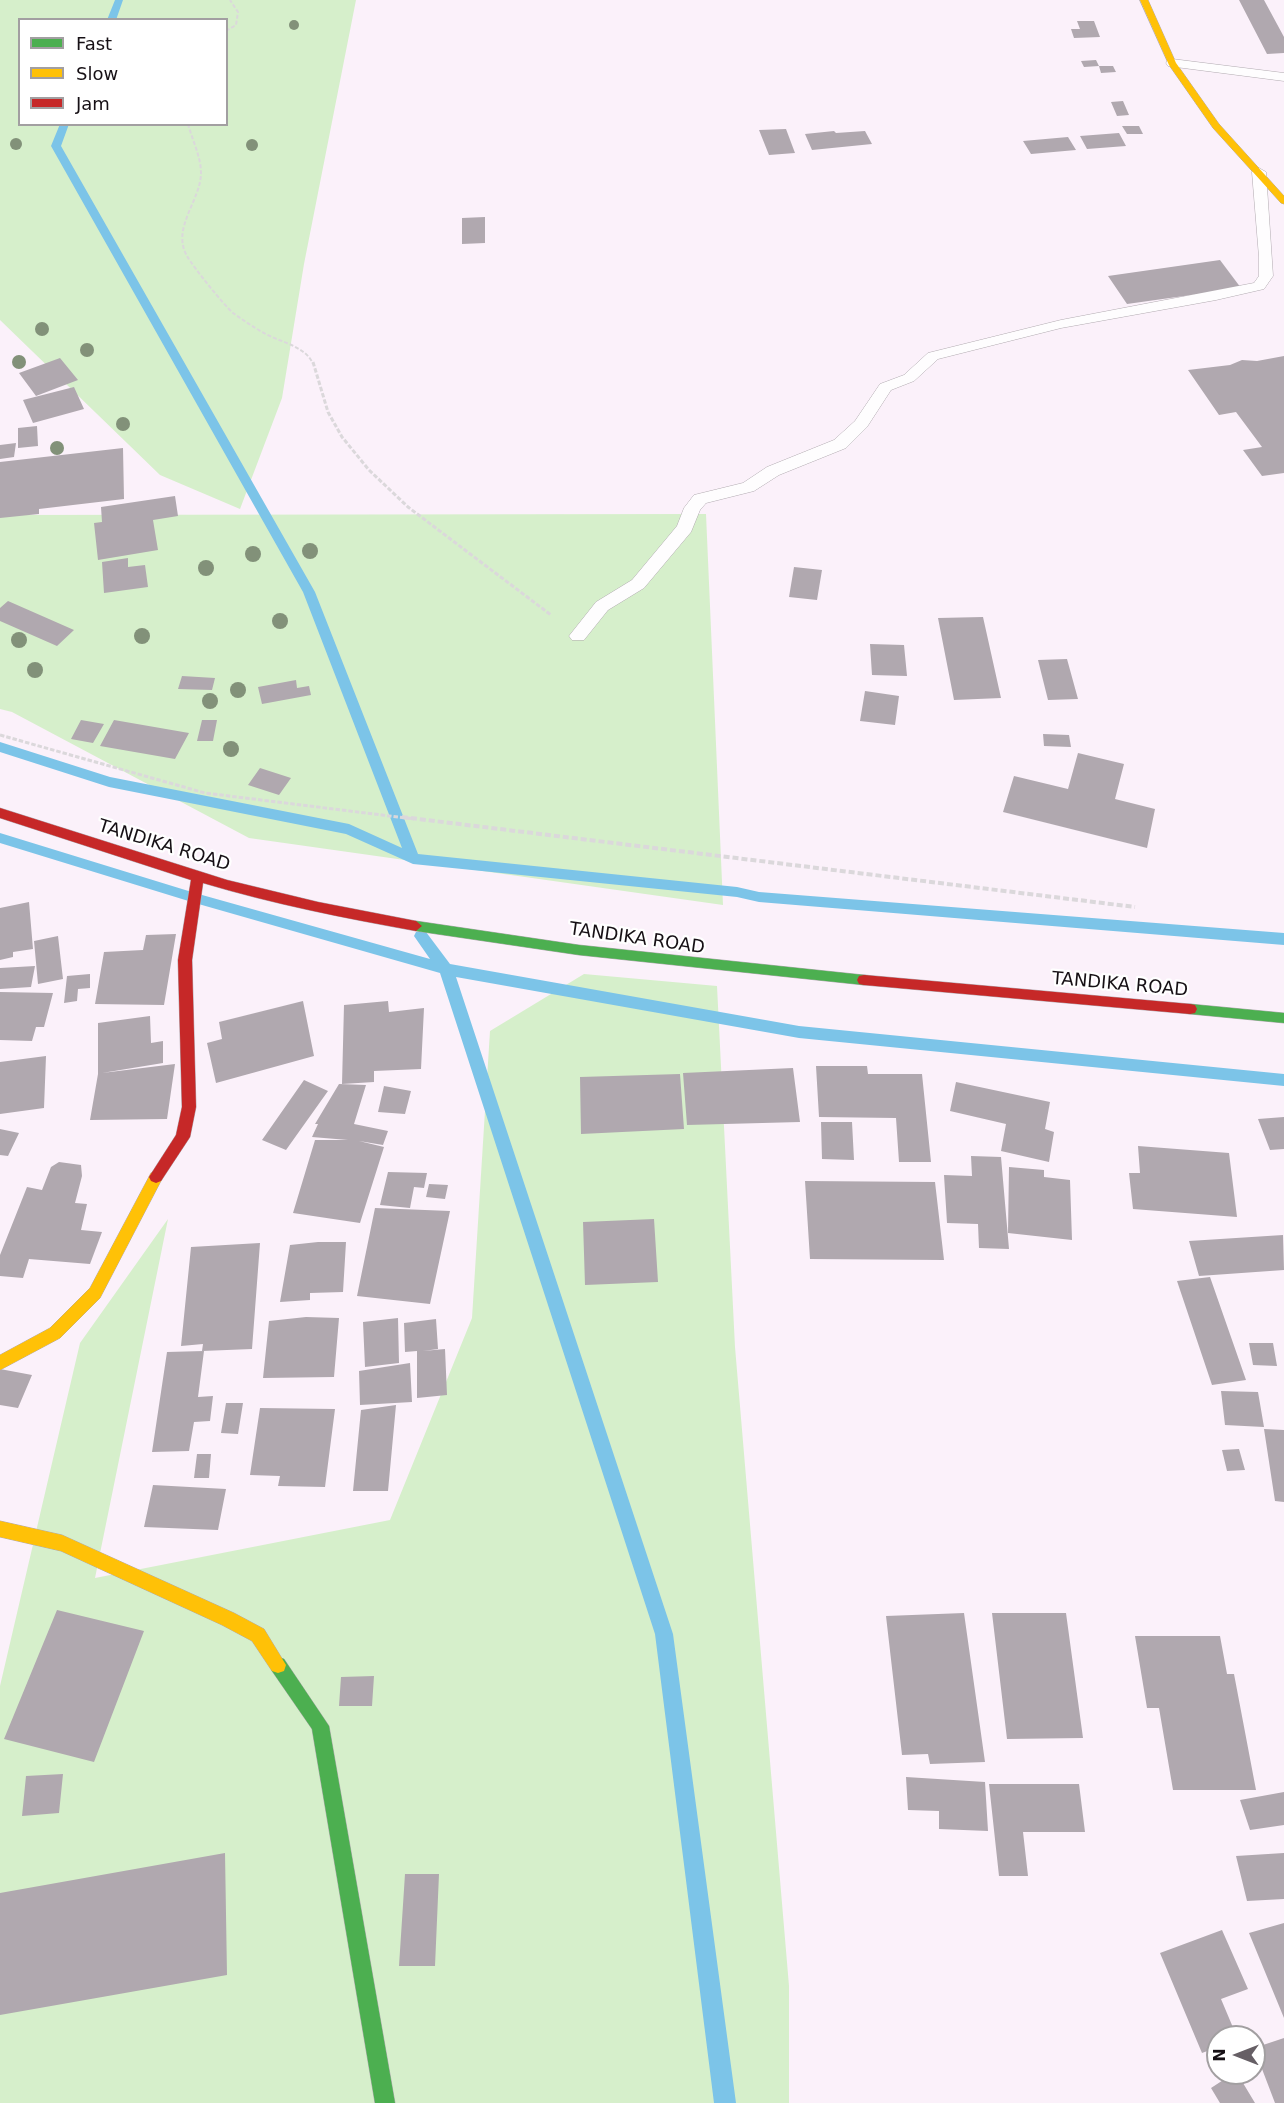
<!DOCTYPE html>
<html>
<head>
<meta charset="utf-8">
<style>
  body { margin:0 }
  #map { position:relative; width:1284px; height:2103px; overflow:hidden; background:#fbf1fa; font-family:"DejaVu Sans",sans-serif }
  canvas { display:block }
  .legend { position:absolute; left:18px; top:18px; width:210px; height:108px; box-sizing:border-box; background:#fff; border:2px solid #a29fa1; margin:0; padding:8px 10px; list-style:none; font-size:18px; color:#161015 }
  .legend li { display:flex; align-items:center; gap:12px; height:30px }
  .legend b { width:30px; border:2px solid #a29fa1 }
  .north { position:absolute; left:1206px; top:2025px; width:60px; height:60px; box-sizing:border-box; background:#fff; border:2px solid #a29fa1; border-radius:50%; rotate:270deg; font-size:16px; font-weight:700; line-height:24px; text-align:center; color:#161015 }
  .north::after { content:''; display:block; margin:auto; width:21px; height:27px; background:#665f65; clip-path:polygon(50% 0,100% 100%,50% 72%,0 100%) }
</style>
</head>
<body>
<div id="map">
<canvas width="1284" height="2103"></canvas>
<ul class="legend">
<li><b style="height:8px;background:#4caf50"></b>Fast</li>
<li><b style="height:8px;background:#ffc107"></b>Slow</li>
<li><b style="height:8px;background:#c62828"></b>Jam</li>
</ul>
<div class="north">N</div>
</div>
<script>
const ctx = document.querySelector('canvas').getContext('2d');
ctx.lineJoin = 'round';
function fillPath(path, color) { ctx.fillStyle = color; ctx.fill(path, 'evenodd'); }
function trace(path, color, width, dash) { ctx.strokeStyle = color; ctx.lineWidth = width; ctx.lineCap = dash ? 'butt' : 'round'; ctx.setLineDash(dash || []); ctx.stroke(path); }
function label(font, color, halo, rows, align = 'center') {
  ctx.font = font + ' "DejaVu Sans",sans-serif'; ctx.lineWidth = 4.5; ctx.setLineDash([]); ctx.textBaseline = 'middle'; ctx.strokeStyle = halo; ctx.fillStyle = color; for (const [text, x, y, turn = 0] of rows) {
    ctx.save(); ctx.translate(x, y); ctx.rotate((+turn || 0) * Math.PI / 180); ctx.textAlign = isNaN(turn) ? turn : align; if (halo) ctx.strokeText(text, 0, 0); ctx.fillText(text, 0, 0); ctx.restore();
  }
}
fillPath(new Path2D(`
  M0,0H356L304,264L282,398L240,509L160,475L0,320ZM20,20H226V124H20Z
  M706,514L723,905L249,838L12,712L0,709V515Z
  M584,974L717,986L735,1347L789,1986V2103H0V1686L80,1343L168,1219L95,1578L390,1520L472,1318L490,1031Z`), '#d6efcb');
fillPath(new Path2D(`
  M115,0H123L116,20H107Z
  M60,124H69L61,146L315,592L418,854L737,887L759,892L1284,933V945L759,902L737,897L413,864L346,834L109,787L0,752V742L110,777L349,824L402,848L303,592L51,146Z
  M0,833L195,893L430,959L414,936L416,932H426L450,964L799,1026L1284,1074V1086L799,1038L456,977L673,1634L736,2103H714L655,1634L440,973L195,903L0,843Z`), '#7cc4e8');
fillPath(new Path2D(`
  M1239,0H1264L1284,37V53L1267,54Z
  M1077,21H1094L1100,37L1074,38L1071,29H1080Z
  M1096,60L1099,66L1084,67L1081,61Z
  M1099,66H1113L1116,72L1101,73Z
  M1123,101L1129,115L1117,116L1111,102Z
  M1122,126H1139L1143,134H1127Z
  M786,129L795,153L769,155L759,130Z
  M834,131L836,133L865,131L872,144L812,150L805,134Z
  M1119,133L1126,146L1087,149L1080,136Z
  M1068,137L1076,150L1031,154L1023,141Z
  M485,217V243L462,244V218Z
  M1220,260L1241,288L1127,304L1108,276Z
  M1284,356V473L1262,476L1243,450L1262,447L1236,412L1219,415L1188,370L1230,365L1242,360L1257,361Z
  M60,358L78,380L36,396L19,373Z
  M74,387L84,409L33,423L23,400Z
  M37,426L38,446L18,448V428Z
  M16,443L14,457L0,459V445Z
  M123,448L124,499L39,509V514L0,518V462Z
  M175,496L178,516L153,520L158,550L98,560L94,523L102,522L101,507Z
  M128,558V567L145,565L148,587L104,593L102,562Z
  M794,567L822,570L817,600L789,597Z
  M8,601L74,630L57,646L0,621V608Z
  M983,617L1001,698L954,700L938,618Z
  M870,644L904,645L907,676L872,675Z
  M1067,659L1078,699L1048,700L1038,660Z
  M182,676L215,678L212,690L178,689Z
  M296,680L297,688L309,686L311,695L262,704L258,687Z
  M865,691L899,696L895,725L860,721Z
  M81,720L104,724L93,743L71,739Z
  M114,720L189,733L175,759L100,746Z
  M202,720H217L213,741H197Z
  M1043,734L1069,735L1071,747L1044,746Z
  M1078,753L1124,764L1115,799L1155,809L1147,848L1003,812L1014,776L1068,789Z
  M260,768L291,778L279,795L248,785Z
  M29,902L33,949L13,952V957L0,960V908Z
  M176,934L164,1005L95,1004L104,952L143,950L146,935Z
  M58,936L63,979L38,984L34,941Z
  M35,966L31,987L0,989V968Z
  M90,974V988L78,989L77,1001L64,1003L67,976Z
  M0,992L53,993L44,1027H36L32,1041L0,1040Z
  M303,1001L314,1056L216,1083L207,1043L222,1039L219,1022Z
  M388,1001L389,1012L424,1008L421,1069L374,1071V1082L342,1084L344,1005Z
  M150,1016L151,1043L163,1041V1063L102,1073L175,1064L167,1119L90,1120L98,1074V1023Z
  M46,1056L44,1108L0,1114V1062Z
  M816,1066H867L868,1074H922L931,1162H899L896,1118L819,1117Z
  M793,1068L800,1122L687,1125L683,1073Z
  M680,1074L684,1129L581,1134L580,1077Z
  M304,1080L328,1091L286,1150L262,1140Z
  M956,1082L1050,1102L1045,1129L1054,1132L1049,1162L1001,1151L1006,1124L950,1111Z
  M339,1084L366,1085L354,1124L388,1131L383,1145L359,1141L384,1147L360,1223L293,1213L315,1140H348L312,1137L318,1124H315Z
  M384,1086L411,1091L405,1114L378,1112Z
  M1284,1117V1149L1270,1150L1258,1119Z
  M821,1122H852L854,1160L822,1159Z
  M0,1129L19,1133L8,1156L0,1155Z
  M1138,1146L1229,1153L1237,1217L1133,1209L1129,1173H1140Z
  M971,1156L1001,1157L1009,1249L979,1248L978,1224L947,1223L944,1175L972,1176Z
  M59,1162L81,1165L82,1176L75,1203L87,1204L81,1230L102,1232L90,1264L29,1259L23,1278L0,1276V1255L27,1187L42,1190L51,1167Z
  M1009,1167L1044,1170V1177L1070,1180L1072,1240L1008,1233Z
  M388,1172L427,1173L424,1188L414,1187L410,1208L380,1205Z
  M805,1181L935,1182L944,1260L810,1259Z
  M429,1184L448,1185L445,1199L426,1197Z
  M375,1208L450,1211L430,1304L357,1296Z
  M654,1219L658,1282L585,1285L583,1222Z
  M1283,1235L1284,1270L1199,1276L1189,1241Z
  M318,1242H346L343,1292L310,1293V1300L280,1302L290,1245Z
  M260,1243L252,1349L202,1351L203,1344L181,1346L191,1247Z
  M1210,1277L1246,1380L1212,1385L1177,1281Z
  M306,1317L339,1318L334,1377L263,1378L269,1321Z
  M398,1318L399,1363L365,1367L363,1322Z
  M436,1319L438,1349L423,1351L445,1349L447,1395L417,1398V1351L405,1352L404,1323Z
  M1249,1343H1273L1277,1366L1253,1365Z
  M204,1351L198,1397L213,1396L210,1421L194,1422L189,1451L152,1452L167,1352Z
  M410,1363L412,1402L360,1405L359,1371Z
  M0,1369L32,1375L18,1408L0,1405Z
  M1221,1391L1258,1392L1264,1427L1225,1425Z
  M226,1403H243L238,1434L221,1433Z
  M396,1405L388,1491H353L361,1410Z
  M260,1408L335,1409L325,1487L278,1486L280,1476L250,1475Z
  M1264,1429L1284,1430V1502L1275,1501Z
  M1239,1449L1245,1470L1227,1471L1222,1450Z
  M197,1454H211L209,1478H194Z
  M153,1485L226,1489L218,1530L144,1527Z
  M57,1610L144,1631L94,1762L4,1739Z
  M964,1613L985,1762L930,1764L928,1754L902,1755L886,1616Z
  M992,1613H1066L1083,1738L1007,1739Z
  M1135,1636H1220L1227,1674H1234L1256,1790H1173L1159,1708H1147Z
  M374,1676L372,1706H339L341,1677Z
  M63,1774L59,1813L22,1816L26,1776Z
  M906,1777L985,1782L988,1831L939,1829V1811L908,1810Z
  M989,1784H1079L1085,1832H1023L1028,1876H999Z
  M1284,1792V1825L1250,1830L1240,1800Z
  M225,1853L227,1975L0,2015V1893Z
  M1284,1853V1899L1247,1901L1236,1856Z
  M405,1874H439L435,1966H399Z
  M1284,1923V2018L1249,1933Z
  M1222,1930L1248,1989L1221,1999L1237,2037H1218V2047L1202,2053L1160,1953Z
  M1284,2038V2103H1275L1254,2048Z
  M1234,2073H1237L1255,2103H1220L1211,2088Z`), '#b0a8af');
const lane = new Path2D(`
  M1172,59L1284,73V81L1168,66L1166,63L1168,60Z
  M1259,168L1266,172L1273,276L1264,289L1216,300L1061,328L938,359L914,381L891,390L867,427L846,448L779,475L754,491L706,503L700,510L691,532L644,588L608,610L584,640H572L569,636L596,602L632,580L677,526L684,508L694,495L743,483L767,467L834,440L855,421L880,384L904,375L928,353L1061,320L1254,283L1259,276V257L1252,172Z`);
const fast = new Path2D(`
  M416,921L579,945L864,975L869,976L871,980L869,984L864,985L579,955L416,931L410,926Z
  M1190,1004L1284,1013V1023L1190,1014L1185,1013L1183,1009L1185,1005Z
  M278,1657L284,1659L329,1726L395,2103H375L312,1729L272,1671L270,1665L272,1659Z`);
const slow = new Path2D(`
  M1140,0H1148L1176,63L1219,124L1284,196V204L1281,203L1213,128L1169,65Z
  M156,1171L161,1173L163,1177L100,1298L60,1338L0,1370V1355L50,1328L90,1288L151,1173Z
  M0,1521L62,1535L234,1613L264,1629L286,1665L284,1671L278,1673L272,1671L252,1641L222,1625L61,1551L0,1537Z`);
const jam = new Path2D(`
  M0,808L227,880L318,902L416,921L422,926L416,931C344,918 273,904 203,883L192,960L196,1107L190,1137L161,1181L156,1183L151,1181L149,1177L176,1135L182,1107L178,960L191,880L0,818Z
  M864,975L1190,1004L1195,1005L1197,1009L1195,1013L1190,1014L864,985L859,984L857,980L859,976Z`);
trace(lane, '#b1aab0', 1);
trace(fast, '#b1aab0', 1);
trace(slow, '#b1aab0', 1);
trace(jam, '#b1aab0', 1);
trace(new Path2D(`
  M226,31L236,25L238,12L230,0
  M188,124C192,139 201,157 201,173C201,200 171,228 187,256C194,268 223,304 233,313C243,320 253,327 264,333C279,342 306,346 313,364`), '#dbd8db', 2, [4, 2]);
trace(new Path2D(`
  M313,362L328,412L342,437L369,470L408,507L551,615
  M0,735L205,793L414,819`), '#dbd8db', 3, [4.5, 2]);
trace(new Path2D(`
  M402,817L1135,907`), '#dbd8db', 4, [6, 3]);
fillPath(lane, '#fefdfe');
fillPath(fast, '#4caf50');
fillPath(slow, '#ffc107');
fillPath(jam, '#c62828');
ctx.fillStyle = '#829179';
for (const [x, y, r] of [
  [294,25,5],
  [16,144,6],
  [252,145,6],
  [42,329,7],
  [87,350,7],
  [19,362,7],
  [123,424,7],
  [57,448,7],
  [310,551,8],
  [253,554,8],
  [206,568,8],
  [280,621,8],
  [142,636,8],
  [19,640,8],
  [35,670,8],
  [238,690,8],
  [210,701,8],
  [231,749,8]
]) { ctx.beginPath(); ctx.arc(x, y, r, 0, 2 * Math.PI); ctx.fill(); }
label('18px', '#161015', '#fff', [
  ["TANDIKA ROAD",164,846,17],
  ["TANDIKA ROAD",637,939,8],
  ["TANDIKA ROAD",1120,985,5]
]);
</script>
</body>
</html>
